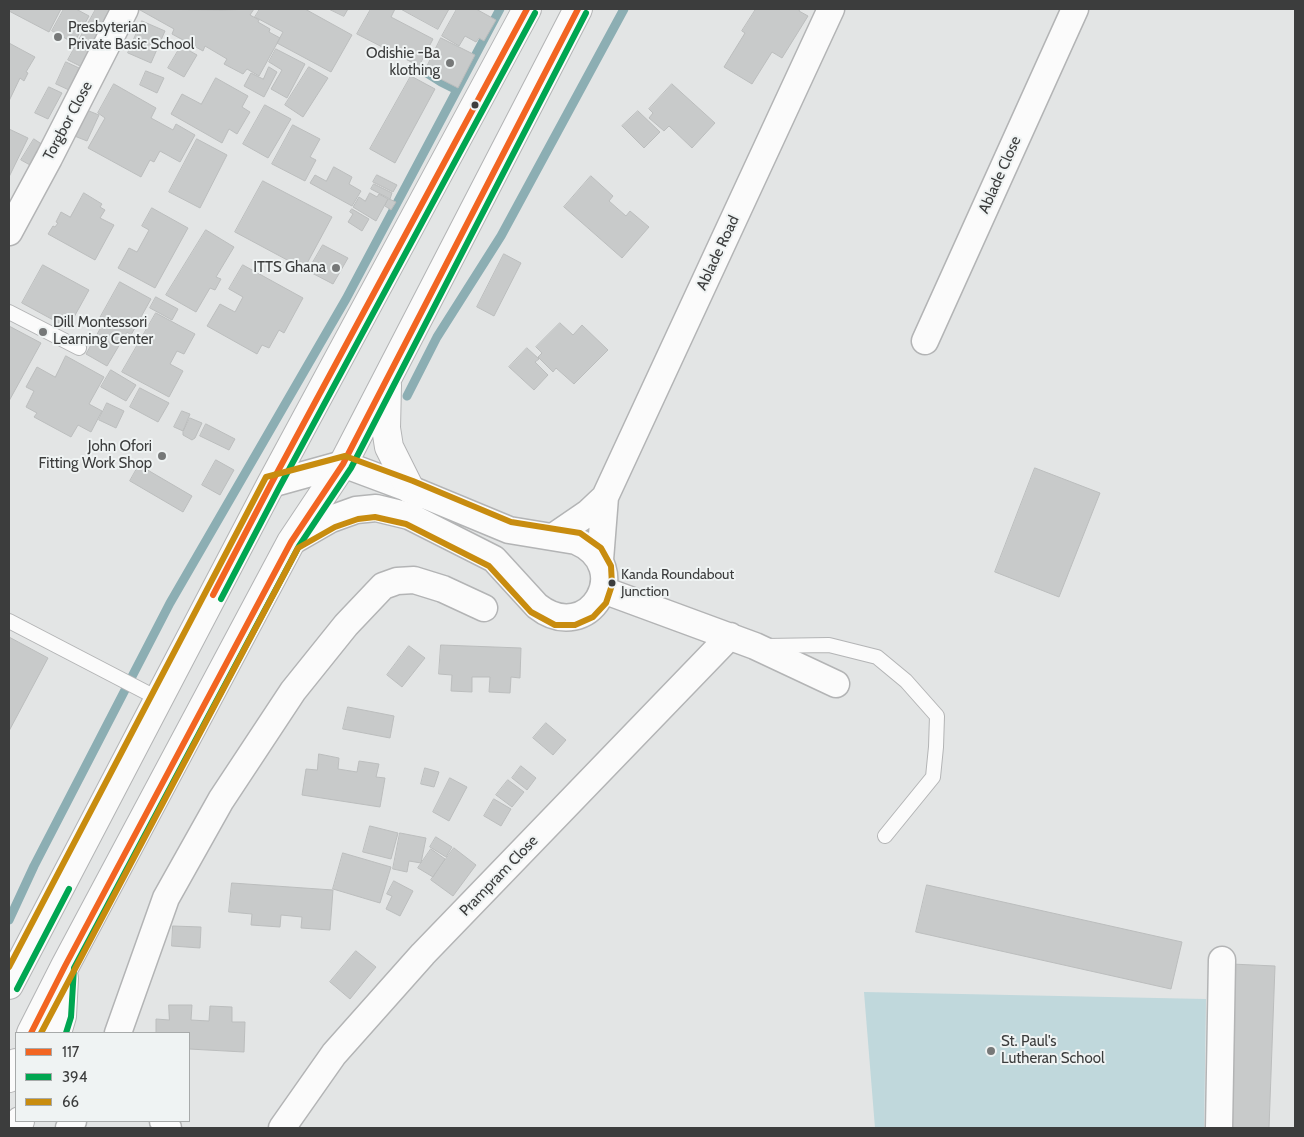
<!DOCTYPE html>
<html>
<head>
<meta charset="utf-8">
<style>
  body { margin:0 }
  #map { position:relative; width:1304px; height:1137px; overflow:hidden; background:#e3e5e5; font-family:Cabin,sans-serif }
  canvas { display:block }
  .frame { position:absolute; inset:0; border:10px solid #3c3d3d; pointer-events:none }
  .legend { position:absolute; left:15px; top:1032px; width:175px; height:90px; box-sizing:border-box; background:#eff3f3; border:1px solid #a7aaaa; margin:0; padding:6px 9px; list-style:none; font-size:15px; color:#3c3d3d }
  .legend li { display:flex; align-items:center; gap:10px; height:25px }
  .legend b { width:25px; border:1px solid #a7aaaa }
</style>
</head>
<body>
<div id="map">
<canvas width="1304" height="1137"></canvas>
<div class="frame"></div>
<ul class="legend">
<li><b style="height:6px;background:#f26522"></b>117</li>
<li><b style="height:6px;background:#00a651"></b>394</li>
<li><b style="height:6px;background:#c88c0f"></b>66</li>
</ul>
</div>
<script>
const ctx = document.querySelector('canvas').getContext('2d');
ctx.lineJoin = 'round';
function fillPath(path, color) { ctx.fillStyle = color; ctx.fill(path, 'evenodd'); }
function trace(path, color, width, dash) { ctx.strokeStyle = color; ctx.lineWidth = width; ctx.lineCap = dash ? 'butt' : 'round'; ctx.setLineDash(dash || []); ctx.stroke(path); }
function label(font, color, halo, rows, align = 'center') {
  ctx.font = font + ' Cabin,sans-serif'; ctx.lineWidth = 4; ctx.setLineDash([]); ctx.textBaseline = 'middle'; ctx.strokeStyle = halo; ctx.fillStyle = color; for (const [text, x, y, turn = 0] of rows) {
    ctx.save(); ctx.translate(x, y); ctx.rotate((+turn || 0) * Math.PI / 180); ctx.textAlign = isNaN(turn) ? turn : align; if (halo) ctx.strokeText(text, 0, 0); ctx.fillText(text, 0, 0); ctx.restore();
  }
}
fillPath(new Path2D(`
  M864,992L1206,999L1204,1128H875Z`), '#c0d8dc');
trace(new Path2D(`
  M422,70L441,82L457,90
  M407,396L437,337L501,236L624,9
  M9,920L34,866L170,603L346,299L500,9`), '#8caeb3', 9);
const building = new Path2D(`
  M9,9H61L49,32L9,11Z
  M64,9H76L89,16L74,43L52,31Z
  M96,9H107L113,12L82,67L68,60Z
  M141,9L222,10L254,9L250,15L259,20L258,22L270,29L269,32L280,38L259,76L247,69L243,74L224,64L227,59L205,46L203,51L172,34L174,29L140,10Z
  M260,9H305L352,35L331,72L277,43L283,32L255,17Z
  M329,9H348L344,16Z
  M371,9H395L391,17L433,39L419,66L357,34Z
  M401,9H449L438,29Z
  M457,9H476L496,20L484,41L479,38L476,42L465,36L459,46L442,36Z
  M756,9H800L799,11L808,16L782,58L772,52L752,84L724,67L745,33L742,31Z
  M142,21L165,31L151,63L128,53Z
  M441,38L475,55L458,88L425,71Z
  M9,43L35,57L26,72L28,73L24,81L20,78L9,101Z
  M181,46L197,55L184,77L168,68Z
  M276,49L305,64L287,98L271,89L282,70L269,62Z
  M66,62L79,68L69,90L56,84Z
  M269,67L277,72L264,97L244,86L251,73L263,79Z
  M309,67L328,78L303,117L285,105Z
  M146,71L164,78L157,93L140,85Z
  M411,76L435,89L395,163L370,149Z
  M216,78L248,96L242,107L250,112L237,134L229,129L222,143L171,114L182,94L201,104Z
  M114,84L156,108L151,118L173,130L176,124L195,135L180,162L160,151L154,162L150,160L141,177L88,148L105,118L98,113Z
  M672,84L715,123L692,148L669,126L664,131L649,118L653,113L649,109Z
  M49,87L62,93L48,119L35,113Z
  M265,105L291,119L268,158L243,144Z
  M84,109L99,115L87,141L72,135Z
  M638,111L660,132L644,148L622,126Z
  M293,125L320,139L310,157L316,160L305,181L272,164Z
  M9,129L28,138L9,177Z
  M34,139L43,145L30,165L21,160Z
  M197,139L227,155L200,208L169,192Z
  M334,167L352,177L349,184L361,191L352,206L310,183L315,175L326,181Z
  M377,175L397,185L393,192L373,182Z
  M591,176L613,196L609,201L626,216L630,211L649,227L622,258L564,207Z
  M263,181L332,217L304,269L235,232Z
  M374,184L392,193L390,199L371,189Z
  M84,193L102,204L100,207L105,210L100,218L114,225L95,260L48,234L53,226L55,227L58,223L56,222L61,212L70,217Z
  M370,193L377,197L379,194L388,199L376,221L353,207L359,197L365,201Z
  M389,199L396,202L391,210L385,206Z
  M152,208L188,228L155,288L118,268L129,248L137,252L149,230L142,226Z
  M352,209L369,219L362,231L348,222L353,214L350,212Z
  M206,230L234,247L216,277L221,279L215,290L210,288L196,312L166,295Z
  M323,245L348,258L333,284L308,271Z
  M504,254L521,263L494,316L477,307Z
  M43,265L89,290L68,328L22,303Z
  M243,265L303,298L284,333L279,330L269,348L262,345L257,354L207,326L220,304L235,312L243,297L229,289Z
  M120,282L151,299L131,335L127,332L107,366L86,354L105,320L100,318Z
  M156,297L178,309L172,320L150,308Z
  M156,313L195,334L184,354L177,351L170,364L183,371L169,397L122,372Z
  M560,323L573,335L582,325L608,350L574,384L556,368L553,372L538,357L542,353L536,347Z
  M9,326L41,343L9,401Z
  M527,348L539,359L535,362L548,375L534,390L509,367Z
  M66,356L104,377L89,404L102,411L91,432L78,425L71,437L34,417L37,413L26,407L34,391L26,387L37,367L55,377Z
  M111,370L136,385L126,401L101,387Z
  M140,388L169,403L158,422L130,407Z
  M107,403L124,411L116,428L99,420Z
  M182,411L190,414L183,431L174,427Z
  M190,418L202,423L195,438L192,440L183,435V432Z
  M206,424L235,439L229,450L200,436Z
  M216,460L234,470L220,495L202,485Z
  M139,465L192,496L183,512L130,481Z
  M1035,468L1100,493L1059,597L995,572Z
  M9,637L48,658L9,731Z
  M441,645L521,648L520,678L511,677L510,693L489,692L490,677H472V692L451,691L452,675L439,674Z
  M409,646L425,658L402,687L387,675Z
  M348,707L394,716L390,738L343,729Z
  M546,723L566,740L553,755L533,738Z
  M319,754L339,758L338,769L357,772L359,761L379,764L376,777L385,778L380,807L302,795L306,769L317,770Z
  M521,766L536,778L527,790L512,778Z
  M425,768L439,772L434,787L421,784Z
  M450,778L467,787L449,821L433,812Z
  M508,780L524,792L512,807L496,795Z
  M494,799L511,809L501,826L484,816Z
  M370,826L398,833L391,859L363,852Z
  M400,833L426,838L421,863L409,861L407,872L393,869Z
  M436,837L452,847L446,857L430,847Z
  M454,848L476,865L453,896L431,880Z
  M431,849L445,859L433,877L418,868Z
  M343,853L391,867L380,903L333,889Z
  M394,881L413,891L400,916L386,909L392,896L387,894Z
  M232,883L333,890L330,930L301,928L302,917L281,915L280,927L251,925L252,914L229,912Z
  M927,885L1182,942L1171,989L916,932Z
  M173,926L201,927L200,948L172,946Z
  M356,951L376,967L350,999L330,982Z
  M1231,964L1275,966L1269,1128H1225Z
  M169,1005H192L191,1020L209,1021L210,1006L232,1007V1022H245L244,1052L189,1049V1033H156V1019L169,1020Z`);
fillPath(building, '#c8caca');
trace(building, '#bbbdbd', 1);
const service = new Path2D(`
  M9,312L79,348
  M9,621L159,699
  M766,646L829,645L877,657L906,681L937,716L936,747L933,777L885,836`);
const minor = new Path2D(`
  M9,232L49,158L125,9
  M925,341L1075,9
  M271,484L343,464L410,489L509,530L576,541C636,567 589,647 537,606L494,559L409,516L376,508L356,510L331,519L291,542
  M553,537L588,513L605,497
  M600,560L605,497L831,9
  M603,590L755,646L836,684
  M118,1033L166,898L221,800L293,691L346,625L383,586L397,581L414,580L443,589L484,608
  M163,1121L168,1128
  M69,1128L73,1121
  M282,1128L334,1054L423,954L730,636
  M1219,1128L1222,960`);
const secondary = new Path2D(`
  M387,385L386,428L389,447L410,489
  M9,985L271,484L527,9
  M31,1033L65,966L291,542L343,464L578,9
  M57,1033L62,1016L64,978
  M9,1078L16,1063
  M17,1128L20,1121`);
trace(service, '#b3b4b5', 16);
trace(minor, '#b3b4b5', 29);
trace(secondary, '#b3b4b5', 30);
trace(service, '#fbfbfb', 14);
trace(minor, '#fbfbfb', 26);
trace(secondary, '#fbfbfb', 28);
trace(new Path2D(`
  M213,595L271,484L527,9
  M31,1033L65,966L291,542L343,464L578,9`), '#f26522', 6);
trace(new Path2D(`
  M221,599L279,488L535,13
  M17,989L69,889
  M66,1033L71,1017L74,968L299,546L351,468L586,13`), '#00a651', 6);
trace(new Path2D(`
  M9,967L266,477L345,456L413,481L511,522L580,533L601,548L611,566L612,585L606,603L593,617L575,625H555L531,612L489,566L406,524L375,517L358,519L335,527L298,548L41,1033`), '#c88c0f', 6);
for (const [x, y, r, color] of [
  [58,37,5,"#767878"],
  [450,63,5,"#767878"],
  [475,105,4.5,"#3c3d3d"],
  [336,268,5,"#767878"],
  [43,332,5,"#767878"],
  [162,456,5,"#767878"],
  [612,583,4.5,"#3c3d3d"],
  [991,1051,5,"#767878"]
]) { const dot = new Path2D(); dot.arc(x, y, r, 0, 2 * Math.PI); ctx.fillStyle = color; ctx.fill(dot); trace(dot, '#eff3f3', 2); }
label('14px', '#3c3d3d', '#eff3f3', [
  ["Kanda Roundabout",621,575],
  ["Junction",621,592]
], 'left');
label('15px', '#3c3d3d', '#eff3f3', [
  ["Presbyterian",68,28],
  ["Private Basic School",68,45],
  ["Odishie -Ba",440,54,"right"],
  ["klothing",440,71,"right"],
  ["ITTS Ghana",326,268,"right"],
  ["Dill Montessori",53,323],
  ["Learning Center",53,340],
  ["John Ofori",152,447,"right"],
  ["Fitting Work Shop",152,464,"right"],
  ["St. Paul's",1001,1042],
  ["Lutheran School",1001,1059]
], 'left');
label('15px', '#3c3d3d', '#eff3f3', [
  ["Torgbor Close",68,121,-62],
  ["Ablade Close",1000,175,-66],
  ["Ablade Road",718,253,-65],
  ["Prampram Close",499,876,-46]
]);
</script>
</body>
</html>
